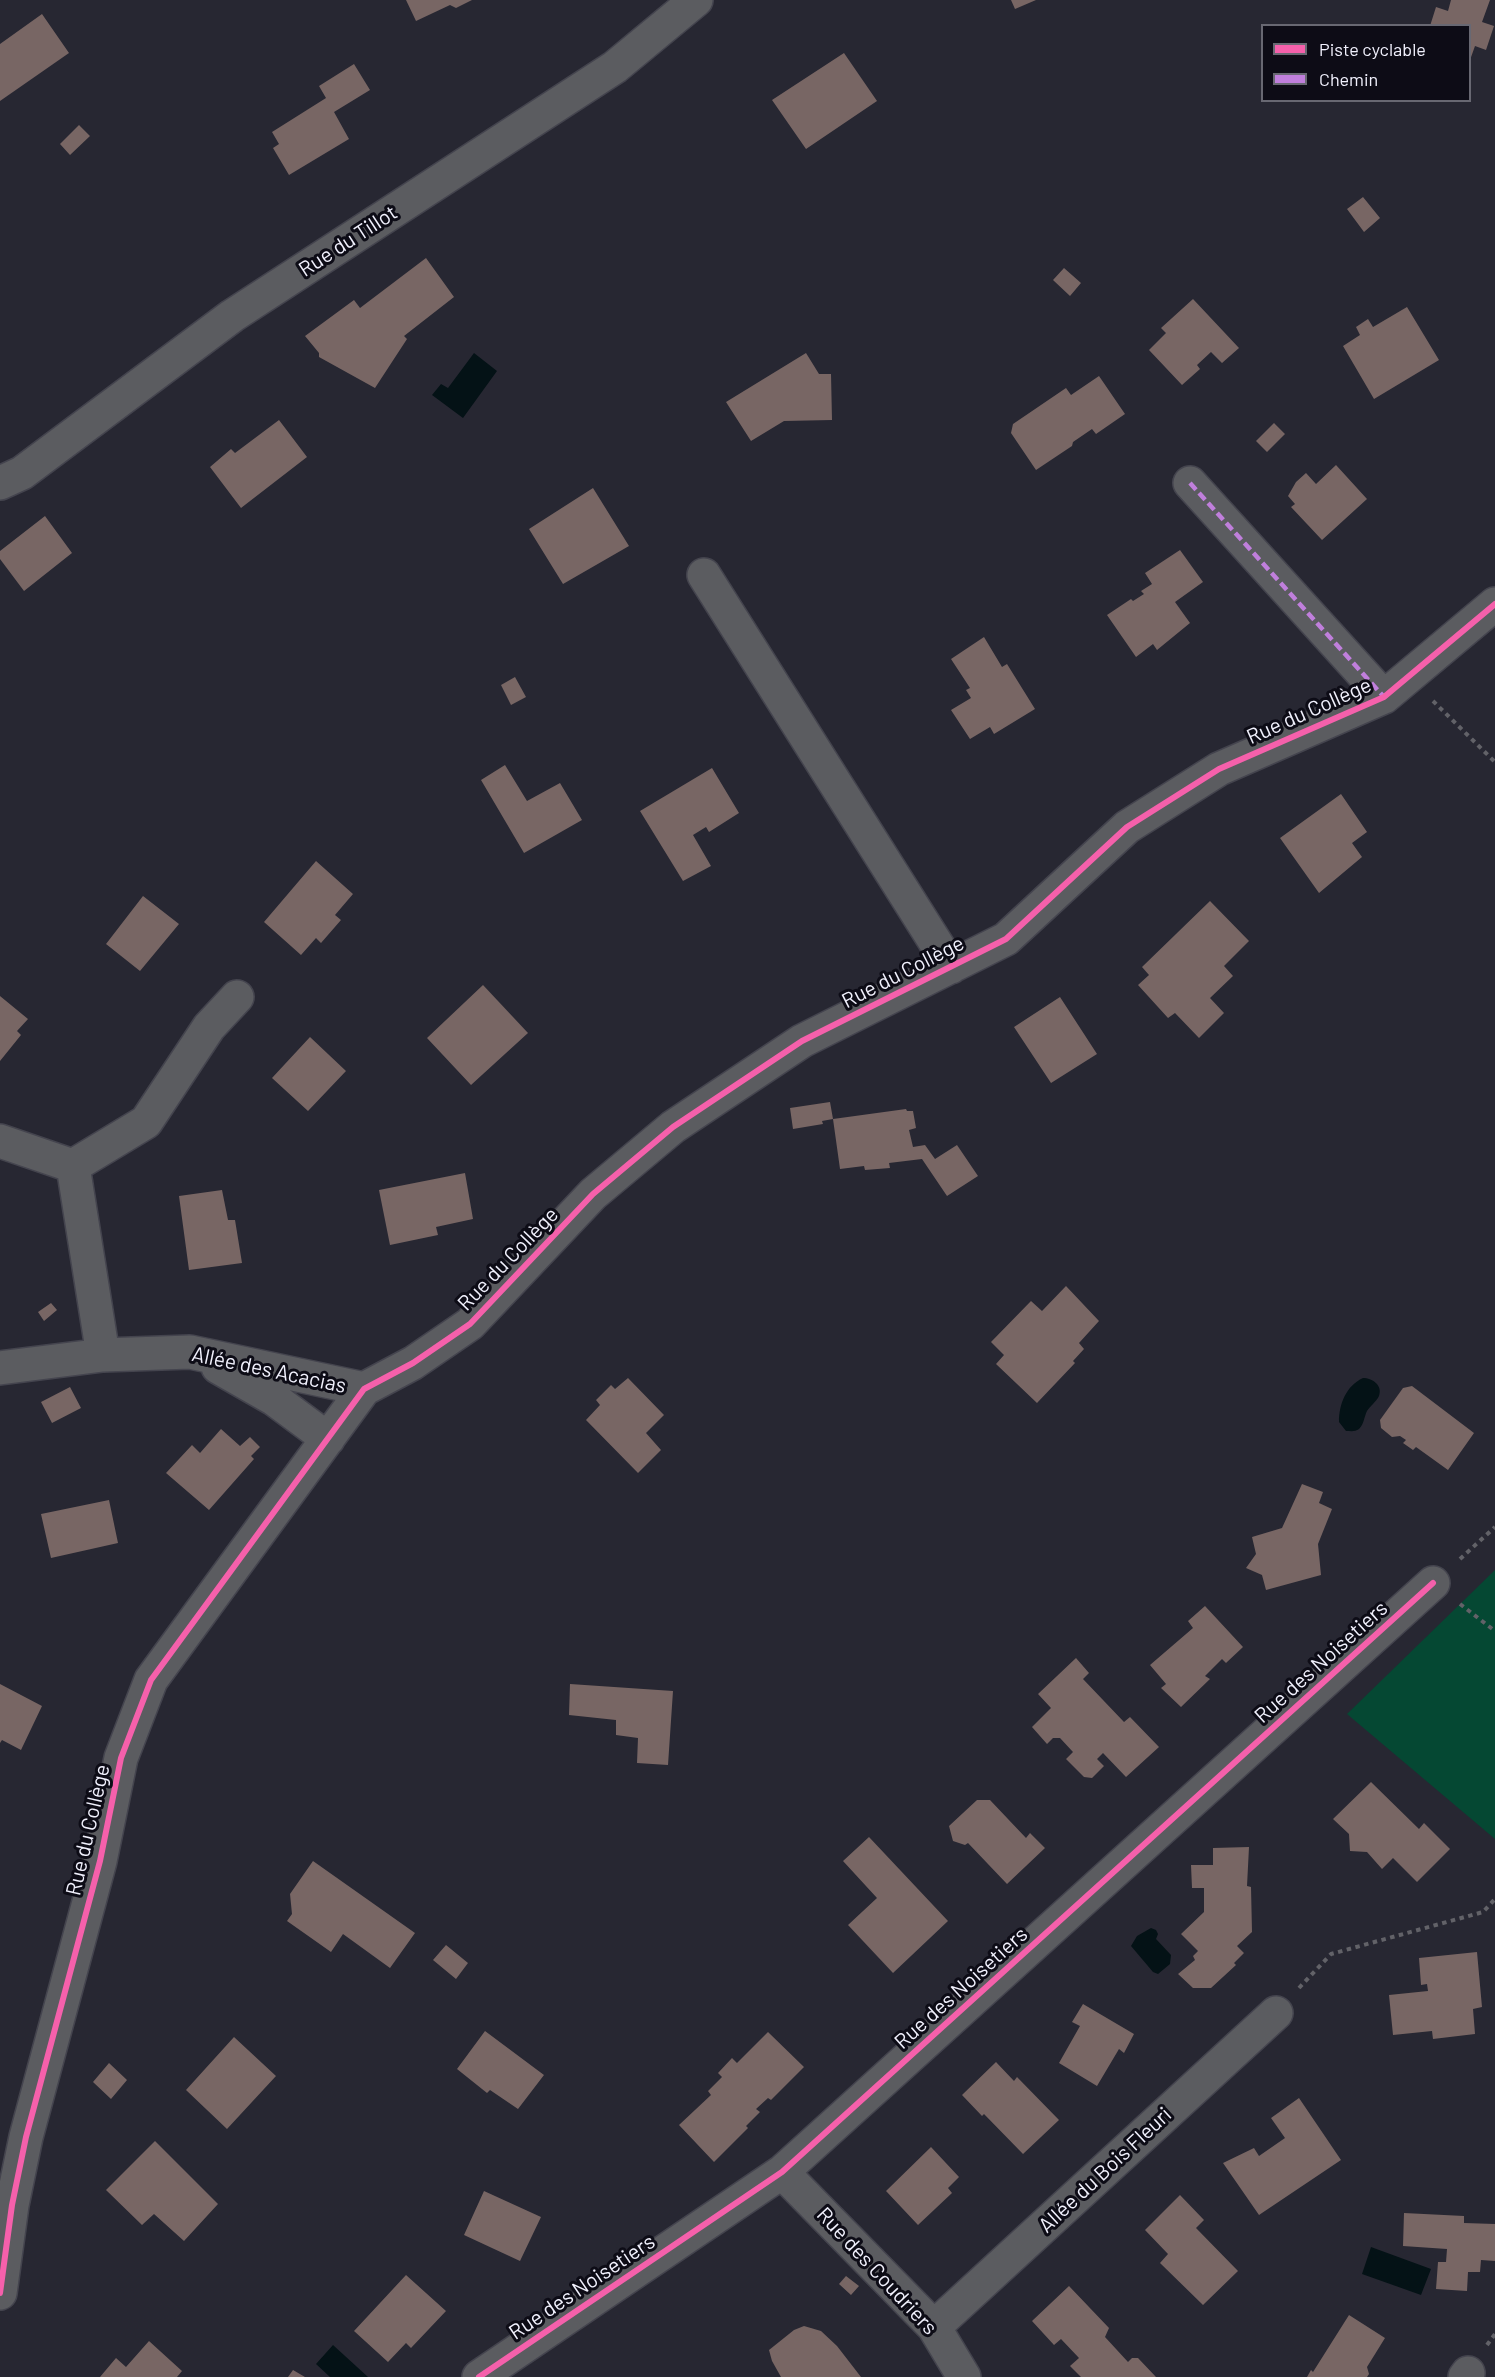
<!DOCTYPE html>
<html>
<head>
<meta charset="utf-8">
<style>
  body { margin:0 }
  #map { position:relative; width:1495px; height:2377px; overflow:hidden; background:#272732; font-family:Barlow,sans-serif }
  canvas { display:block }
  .legend { position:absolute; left:1261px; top:24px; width:210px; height:78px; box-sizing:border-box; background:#0d0c16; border:2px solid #686872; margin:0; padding:8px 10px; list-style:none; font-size:18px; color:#f1f1fd }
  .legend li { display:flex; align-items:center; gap:12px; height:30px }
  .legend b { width:30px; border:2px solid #686872 }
</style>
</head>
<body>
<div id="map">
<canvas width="1495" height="2377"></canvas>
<ul class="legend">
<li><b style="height:8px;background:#f560ab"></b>Piste cyclable</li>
<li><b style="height:8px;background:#c07fdc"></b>Chemin</li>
</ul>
</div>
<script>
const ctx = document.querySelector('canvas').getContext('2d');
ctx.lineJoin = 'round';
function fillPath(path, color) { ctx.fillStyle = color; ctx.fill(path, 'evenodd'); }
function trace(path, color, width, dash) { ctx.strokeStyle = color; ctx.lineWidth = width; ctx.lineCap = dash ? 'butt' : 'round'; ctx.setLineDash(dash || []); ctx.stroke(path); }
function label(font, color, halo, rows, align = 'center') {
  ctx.font = font + ' Barlow,sans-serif'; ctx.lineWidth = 6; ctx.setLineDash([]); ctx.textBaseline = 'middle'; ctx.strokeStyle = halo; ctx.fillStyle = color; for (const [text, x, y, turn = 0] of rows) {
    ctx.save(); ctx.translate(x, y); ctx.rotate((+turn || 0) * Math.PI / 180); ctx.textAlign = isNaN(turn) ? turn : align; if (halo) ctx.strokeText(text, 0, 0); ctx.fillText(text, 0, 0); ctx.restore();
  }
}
fillPath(new Path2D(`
  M1495,1570V1839L1347,1714Z`), '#054833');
fillPath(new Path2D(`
  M474,353L497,371L463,418L432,395L441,384L448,388Z
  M1363,1378C1372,1378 1383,1385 1379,1396C1376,1402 1370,1406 1367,1411C1364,1417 1364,1424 1359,1429C1355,1432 1351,1431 1346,1431L1339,1422C1339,1404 1346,1386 1363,1378Z
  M1151,1928L1156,1930L1158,1934L1156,1939L1171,1955L1170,1964L1158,1974L1153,1972L1131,1946L1137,1936Z
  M1371,2247L1431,2269L1421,2295L1362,2274Z
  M333,2345L368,2377H330L316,2364Z`), '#041216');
fillPath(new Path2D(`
  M406,0H472L456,8L450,5L416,21Z
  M1011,0H1036L1015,9Z
  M1451,0H1490L1482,22L1494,26L1486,50L1475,46L1470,60V26H1430L1436,7L1448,11Z
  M42,14L69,53L0,101V44Z
  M844,53L877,101L806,149L772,100Z
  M354,64L370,90L334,112L349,139L289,175L273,148L279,144L272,132L326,98L319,86Z
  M79,125L90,136L70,155L60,144Z
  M1363,197L1380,218L1364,232L1347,209Z
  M426,258L454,297L404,336L407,339L375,388L319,357V353L305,336L354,300L360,308Z
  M1064,268L1081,283L1070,296L1053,280Z
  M1193,299L1239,348L1222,363L1211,352L1197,365L1200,369L1182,385L1149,350L1166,333L1161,328Z
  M1407,307L1439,360L1374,399L1343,346L1360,335L1356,327L1368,319L1373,327Z
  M806,353L819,374H831L832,420L784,421L751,441L726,402Z
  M1099,376L1125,414L1096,434L1092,429L1073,442L1072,446L1036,470L1011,433L1013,424L1066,388L1071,395Z
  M279,420L307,457L241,508L210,467L231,449L235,453Z
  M1274,423L1285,434L1267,452L1256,441Z
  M1336,465L1367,499L1322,540L1291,507L1295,504L1288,496L1296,482L1306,473L1316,484Z
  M593,488L629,546L563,584L529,529Z
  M45,516L72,553L24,591L0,559V551Z
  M1180,550L1203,582L1175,602L1190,623L1157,650L1153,644L1136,657L1107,615L1131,599L1133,601L1144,594L1141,591L1152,584L1145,573Z
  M984,637L1002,667L1007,664L1035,709L994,734L990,727L970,739L951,710L971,698L966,690L970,688L951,659Z
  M515,677L526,697L511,705L501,685Z
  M505,765L527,801L560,783L582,820L524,853L481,780Z
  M712,768L739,813L709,832L706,827L693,835L711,866L683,881L640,811Z
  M1341,794L1367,832L1352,843L1362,857L1319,893L1280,838Z
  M316,861L353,894L335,915L341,920L321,943L316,938L301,955L264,922Z
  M143,896L179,924L140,971L106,944Z
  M1210,901L1249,941L1224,966L1233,976L1210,998L1224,1013L1199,1038L1175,1013L1168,1018L1138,985L1149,975L1142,967Z
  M483,985L528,1033L471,1085L427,1038Z
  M0,996L28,1019L17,1031L21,1035L0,1061Z
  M1060,997L1097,1054L1051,1083L1014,1027Z
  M310,1037L346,1071L308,1111L272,1078Z
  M830,1102L833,1119L822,1121L823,1124L793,1129L790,1108Z
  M906,1109L907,1111H913L916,1128L909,1130L913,1147L925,1145L935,1159L957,1145L978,1176L947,1196L922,1159L889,1163L890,1168L865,1170L864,1166L840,1169L833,1119Z
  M465,1173L473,1219L436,1227L438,1235L390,1245L379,1190Z
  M222,1190L228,1220H235L242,1263L189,1270L179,1196Z
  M1066,1286L1099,1321L1079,1343L1084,1349L1073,1361L1075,1363L1037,1403L996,1364L1004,1355L991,1342L1031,1301L1042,1311Z
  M51,1303L57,1310L44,1321L38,1312Z
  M628,1378L664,1415L646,1433L661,1450L638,1473L586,1420L600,1405L596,1400L611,1385L615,1389Z
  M1412,1386L1474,1433L1448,1470L1416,1447L1413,1450L1403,1443L1406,1440L1400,1436L1392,1437L1381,1428L1380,1420L1403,1388Z
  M70,1387L81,1408L52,1423L41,1402Z
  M221,1429L240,1446L250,1437L260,1447L251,1456L254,1459L209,1510L166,1473L192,1445L200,1453Z
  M1302,1484L1323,1492L1319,1503L1332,1509L1318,1544L1321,1575L1266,1590L1262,1575L1246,1568L1256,1554L1252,1537L1282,1528Z
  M109,1500L118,1543L51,1558L41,1514Z
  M1205,1606L1243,1647L1226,1663L1222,1659L1205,1676L1210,1679L1181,1707L1161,1688L1166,1684L1150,1665L1193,1628L1188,1621Z
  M1076,1658L1089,1673L1083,1679L1124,1722L1130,1717L1159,1747L1126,1777L1103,1753L1097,1759L1104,1766L1092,1778L1084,1777L1066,1759L1073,1752L1060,1738H1053L1047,1744L1032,1727L1051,1708L1038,1694Z
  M0,1684L42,1706L21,1750L2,1740L0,1743Z
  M570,1684L673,1691L668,1765L637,1763L638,1738L616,1735V1720L569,1715Z
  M1371,1782L1419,1829L1424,1823L1450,1849L1417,1882L1393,1858L1382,1869L1367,1852L1350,1851L1349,1834L1333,1819Z
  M977,1800H990L1026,1838L1030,1833L1045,1848L1007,1884L968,1843L965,1845L953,1841L949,1826Z
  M869,1837L948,1921L893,1973L848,1925L877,1898L843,1861Z
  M1249,1847L1247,1886L1251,1887L1252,1932L1237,1946L1244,1953L1234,1963L1236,1965L1211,1988H1193L1178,1974L1195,1960L1193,1956L1198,1951L1181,1934L1204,1912V1888H1192L1191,1865H1213V1848Z
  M313,1861L415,1933L390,1968L343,1934L331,1952L287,1921L292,1914L290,1894Z
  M446,1945L468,1963L456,1979L433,1960Z
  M1477,1952L1482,2007L1473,2009L1475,2034L1433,2039L1432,2031L1393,2035L1389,1995L1428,1991L1427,1984L1421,1985L1419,1958Z
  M1083,2004L1134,2034L1124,2053L1119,2049L1097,2086L1059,2063L1080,2026L1072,2022Z
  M485,2031L544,2075L518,2109L490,2090L487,2093L457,2069Z
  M768,2032L804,2067L771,2100L768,2098L756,2109L760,2112L746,2126L748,2128L714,2162L679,2125L711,2095L708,2091L722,2077L718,2073L732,2058L737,2063Z
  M234,2037L276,2076L227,2129L186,2090Z
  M996,2062L1014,2081L1017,2077L1059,2120L1023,2154L984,2114L982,2116L962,2095Z
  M109,2063L127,2080L111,2099L93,2082Z
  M1299,2098L1341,2160L1259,2215L1223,2163L1254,2148L1259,2156L1285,2138L1271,2118Z
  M155,2141L218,2204L184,2241L154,2214L142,2225L106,2190Z
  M931,2147L959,2177L948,2188L952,2193L918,2225L886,2191Z
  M484,2191L541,2217L520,2261L464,2235Z
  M1180,2195L1204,2220L1196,2228L1238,2271L1203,2305L1160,2263L1168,2254L1145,2230Z
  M1404,2213L1464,2216V2223L1495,2224V2261L1481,2260L1480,2272H1468L1467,2291L1436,2289L1438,2262H1446L1447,2249L1403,2246Z
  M406,2275L446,2311L411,2348L406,2343L388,2362L354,2331Z
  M846,2276L859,2286L851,2295L839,2284Z
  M1069,2286L1109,2328L1105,2337L1128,2362L1132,2358H1138L1156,2377H1081L1070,2366L1079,2358L1061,2339L1054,2345L1032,2321Z
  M1349,2315L1385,2338L1367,2367L1369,2374L1367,2377H1307L1311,2370L1313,2372Z
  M804,2326L821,2331L837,2346L861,2377H781L772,2361L769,2350L794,2330Z
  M149,2341L182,2371L177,2377H100L116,2358L126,2367Z
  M293,2370L305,2377H288Z`), '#786664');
const minor = new Path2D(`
  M0,483L22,473L232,316L615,67L696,0
  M1190,483L1384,697
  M704,575L951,967
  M0,1141L73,1166L146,1122L209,1027L237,997
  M73,1166L103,1355
  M218,1367L274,1399L328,1439
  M0,1368L103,1355L190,1352L364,1389
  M782,2172L934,2327L964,2377
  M0,2293L12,2205L26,2137L100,1861L121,1758L151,1680L364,1389L413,1363L470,1324L593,1194L673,1127L802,1041L1006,939L1127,827L1219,769L1384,697L1495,604
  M934,2327L1276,2013
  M479,2377L782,2172L1433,1583
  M1465,2377L1468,2373`);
trace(minor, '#44444e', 36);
trace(new Path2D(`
  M1433,701L1495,762
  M1460,1559L1495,1527
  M1460,1604L1495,1631
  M1299,1988L1331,1954L1483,1912L1495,1899
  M1487,2345L1495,2334`), '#626268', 4, [4.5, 4.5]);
trace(minor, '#5b5c60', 33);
trace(new Path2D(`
  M1190,483L1384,697`), '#c07fdc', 4.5, [9, 4.5]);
trace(new Path2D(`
  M0,2293L12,2205L26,2137L100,1861L121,1758L151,1680L364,1389L413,1363L470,1324L593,1194L673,1127L802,1041L1006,939L1127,827L1219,769L1384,697L1495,604
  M479,2377L782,2172L1433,1583`), '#f560ab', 6);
label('21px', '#f1f1fd', '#0d0c16', [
  ["Rue du Tillot",348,241,-33],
  ["Rue du Collège",1309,711,-24],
  ["Rue du Collège",903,972,-27],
  ["Rue du Collège",508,1259,-46],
  ["Allée des Acacias",269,1370,12],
  ["Rue des Noisetiers",1321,1662,-42],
  ["Rue du Collège",88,1830,-77],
  ["Rue des Noisetiers",961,1988,-42],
  ["Allée du Bois Fleuri",1105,2170,-43],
  ["Rue des Coudriers",877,2271,47],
  ["Rue des Noisetiers",582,2287,-34]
]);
</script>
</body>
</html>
